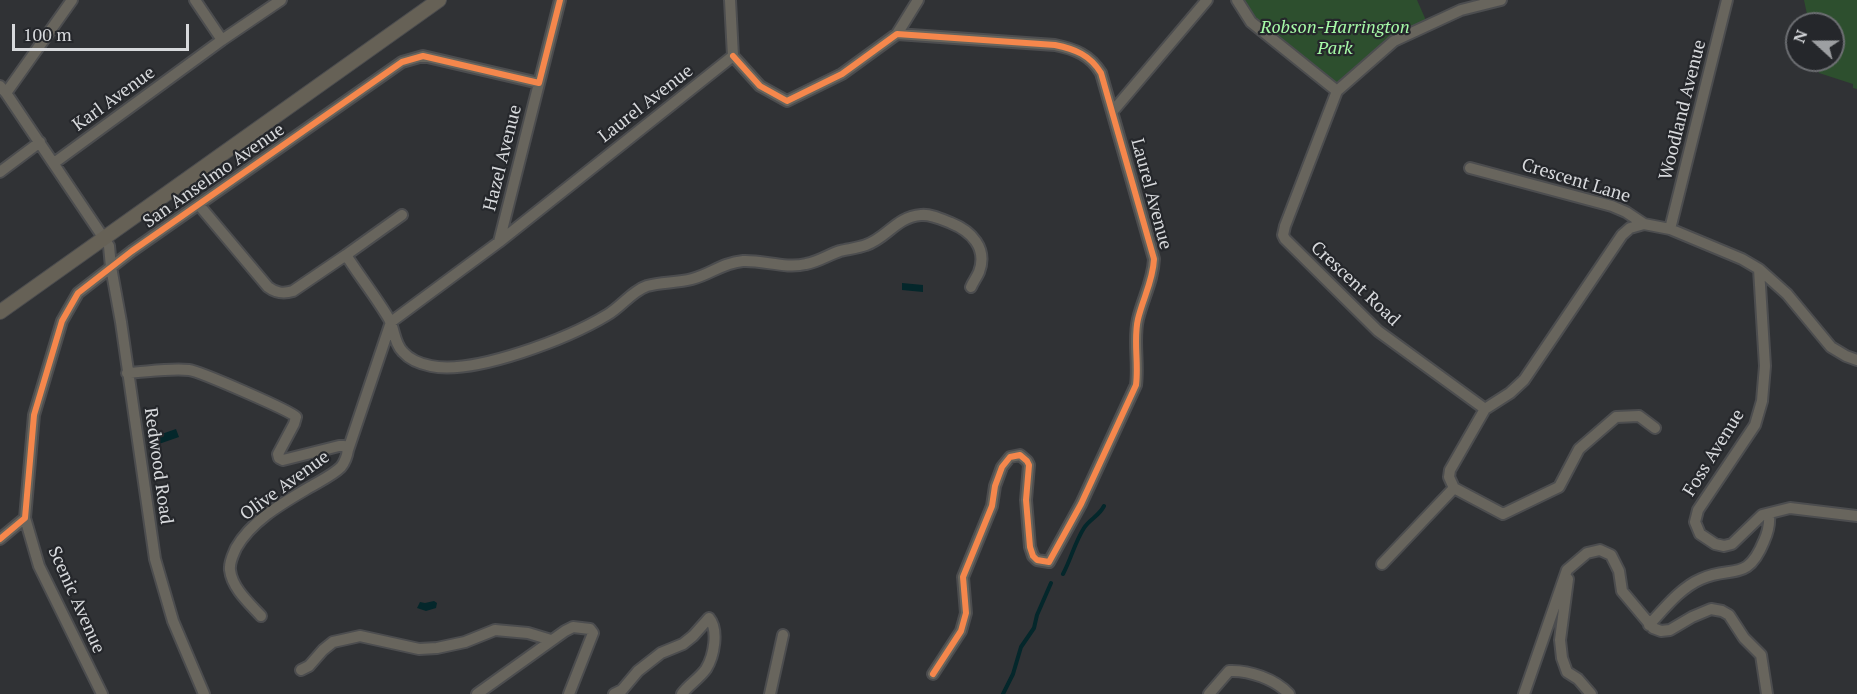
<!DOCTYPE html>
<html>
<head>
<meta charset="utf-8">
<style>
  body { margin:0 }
  #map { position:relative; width:1857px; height:694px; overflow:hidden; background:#303235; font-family:"PT Serif",serif }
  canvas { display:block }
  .north { position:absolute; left:1785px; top:12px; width:60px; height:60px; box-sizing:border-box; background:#25272b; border:2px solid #6c6e72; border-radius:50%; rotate:291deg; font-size:16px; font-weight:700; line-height:24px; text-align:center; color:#d7d9dc }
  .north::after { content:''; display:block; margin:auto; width:21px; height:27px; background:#9d9fa2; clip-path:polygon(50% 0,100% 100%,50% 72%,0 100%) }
  .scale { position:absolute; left:12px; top:24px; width:177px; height:27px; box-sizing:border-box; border:3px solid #d7d9dc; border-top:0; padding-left:8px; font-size:18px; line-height:21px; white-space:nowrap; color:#d7d9dc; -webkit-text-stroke:4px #25272b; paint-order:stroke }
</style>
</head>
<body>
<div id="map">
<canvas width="1857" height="694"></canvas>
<div class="north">N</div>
<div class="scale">100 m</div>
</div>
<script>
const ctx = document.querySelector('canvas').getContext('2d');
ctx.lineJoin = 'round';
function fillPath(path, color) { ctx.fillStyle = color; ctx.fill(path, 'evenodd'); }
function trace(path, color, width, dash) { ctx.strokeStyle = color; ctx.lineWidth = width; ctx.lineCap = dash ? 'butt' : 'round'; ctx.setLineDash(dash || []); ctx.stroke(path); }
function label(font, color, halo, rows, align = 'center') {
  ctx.font = font + ' "PT Serif",serif'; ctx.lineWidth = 4.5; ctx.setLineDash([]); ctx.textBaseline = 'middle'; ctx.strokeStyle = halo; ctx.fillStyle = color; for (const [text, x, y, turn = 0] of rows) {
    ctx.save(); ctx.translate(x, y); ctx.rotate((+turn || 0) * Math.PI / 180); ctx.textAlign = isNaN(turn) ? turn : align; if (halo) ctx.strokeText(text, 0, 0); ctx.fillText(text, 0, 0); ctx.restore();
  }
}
fillPath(new Path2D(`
  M1237,0H1417L1428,25L1394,41L1337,91L1251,22Z
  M1804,0H1857V89L1853,88V84L1819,73L1817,60H1833V24H1809Z`), '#2d4f2e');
fillPath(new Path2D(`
  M902,283L923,285V292L902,290Z
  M176,429L179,437L156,445L153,437Z
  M434,601L437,603L436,608L426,611L417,608L420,602L425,603Z`), '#04272b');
trace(new Path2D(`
  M1063,574C1071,559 1075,542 1084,528C1090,519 1099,516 1104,506
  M1003,694L1013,674L1021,647L1034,628L1037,615L1051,583`), '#04272b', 4);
const minor = new Path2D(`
  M195,0L222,40
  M730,0L733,56
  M1237,0L1251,22L1337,91
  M1501,0L1461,10L1394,41L1337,91L1285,226L1283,235L1285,239L1378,331L1485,409L1510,393L1524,380L1622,235L1630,228L1644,224
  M897,34L918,0
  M733,56L760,86L787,101L842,74L897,34L1055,45C1075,49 1090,55 1101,73L1154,259C1153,281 1143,298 1138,319C1133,340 1139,363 1136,385L1081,504L1049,562L1037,560L1033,556L1030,547L1026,500L1029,465L1027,461L1020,455L1010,457L1002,467L995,486L992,506L963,577L966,613L961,631L933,674
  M0,86L6,93L109,246L111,267L121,322L155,559L173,621L204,694
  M6,93L72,0
  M1113,111L1207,0
  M54,163L222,40L281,0
  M1470,168L1612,206L1626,212L1644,224L1670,229L1742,259L1759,269L1787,294L1831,347L1846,356L1857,360
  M0,172L40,142
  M199,205L268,287C276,293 283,294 293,291L346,255C360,277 376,297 389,319C395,330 394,343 403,352C410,360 421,364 431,366C475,375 569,338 607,315C621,307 632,291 647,286C661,282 677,283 692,279C711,274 722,263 743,261C763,260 786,269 806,264C818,262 828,255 840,251C848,249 858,248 866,245C887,238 896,217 921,215C931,214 941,219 951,223C971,231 988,248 979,272C977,277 973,282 971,287
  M1670,229L1727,0
  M499,242L560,0
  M346,255L402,215
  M1759,269L1765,366L1762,401L1755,425L1698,510L1695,522L1700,534L1715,544L1724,546L1732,544L1762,515L1790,508L1857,516
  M391,322L499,242L733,56
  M127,373C147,372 169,368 189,370C199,371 291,411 296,417L294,424L278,454L279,458L283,460L339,446H344L348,450C347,456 345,462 341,467C333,475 320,481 310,487C283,503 252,520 236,548C233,555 229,562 230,570C232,588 249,603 261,616
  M1485,409L1450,470L1449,477L1454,488L1503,514L1559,487L1579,449L1616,417L1639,416L1655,428
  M348,450L391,322
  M25,518L39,566L102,694
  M0,539L25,518L34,415L62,321L78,293L132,251L402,62L423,56L539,83
  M1382,564L1454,488
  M1568,579L1560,640L1562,658L1567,672L1578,679L1591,694
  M1649,625C1664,609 1680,588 1701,579C1732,565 1747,583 1764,541C1768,532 1770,524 1769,514
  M301,670L309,666L323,650L333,642L360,636L419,649L437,648L465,642L495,630L528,633L551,640
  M477,694L565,631L573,627L590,629L593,633L569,694
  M614,694L622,690L638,671L661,653L683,644L693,636L709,618C719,630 714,656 706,669C699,679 688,685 682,694
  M770,694L783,635
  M1209,694L1229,671C1249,670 1275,679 1289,694
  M1524,694L1567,570L1587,553L1600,550L1611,555L1619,571L1622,591L1653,628L1661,631L1670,630L1692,617L1711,609L1722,611L1729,615L1744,638L1761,655L1767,694`);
const secondary = new Path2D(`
  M0,312L439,0`);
trace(minor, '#4c4d4f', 14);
trace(secondary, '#4c4d4f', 16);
trace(minor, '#68655d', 10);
trace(secondary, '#666156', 14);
trace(new Path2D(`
  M733,56L760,86L787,101L842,74L897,34L1055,45C1075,49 1090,55 1101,73L1154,259C1153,281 1143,298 1138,319C1133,340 1139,363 1136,385L1081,504L1049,562L1037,560L1033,556L1030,547L1026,500L1029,465L1027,461L1020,455L1010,457L1002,467L995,486L992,506L963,577L966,613L961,631L933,674
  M0,539L25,518L34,415L62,321L78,293L132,251L402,62L423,56L539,83L560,0`), '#f5874c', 6);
label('italic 18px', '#a6faa7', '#25272b', [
  ["Robson-Harrington",1335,28],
  ["Park",1335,49]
]);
label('18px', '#d7d9dc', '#25272b', [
  ["Karl Avenue",114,99,-36],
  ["Laurel Avenue",646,104,-38],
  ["Woodland Avenue",1683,110,-76],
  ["Hazel Avenue",503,158,-76],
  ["San Anselmo Avenue",214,176,-35],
  ["Crescent Lane",1576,181,17],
  ["Laurel Avenue",1151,194,75],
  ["Crescent Road",1355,284,43],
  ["Foss Avenue",1714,453,-58],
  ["Redwood Road",158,466,82],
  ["Olive Avenue",285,486,-36],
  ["Scenic Avenue",76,600,66]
]);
</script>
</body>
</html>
